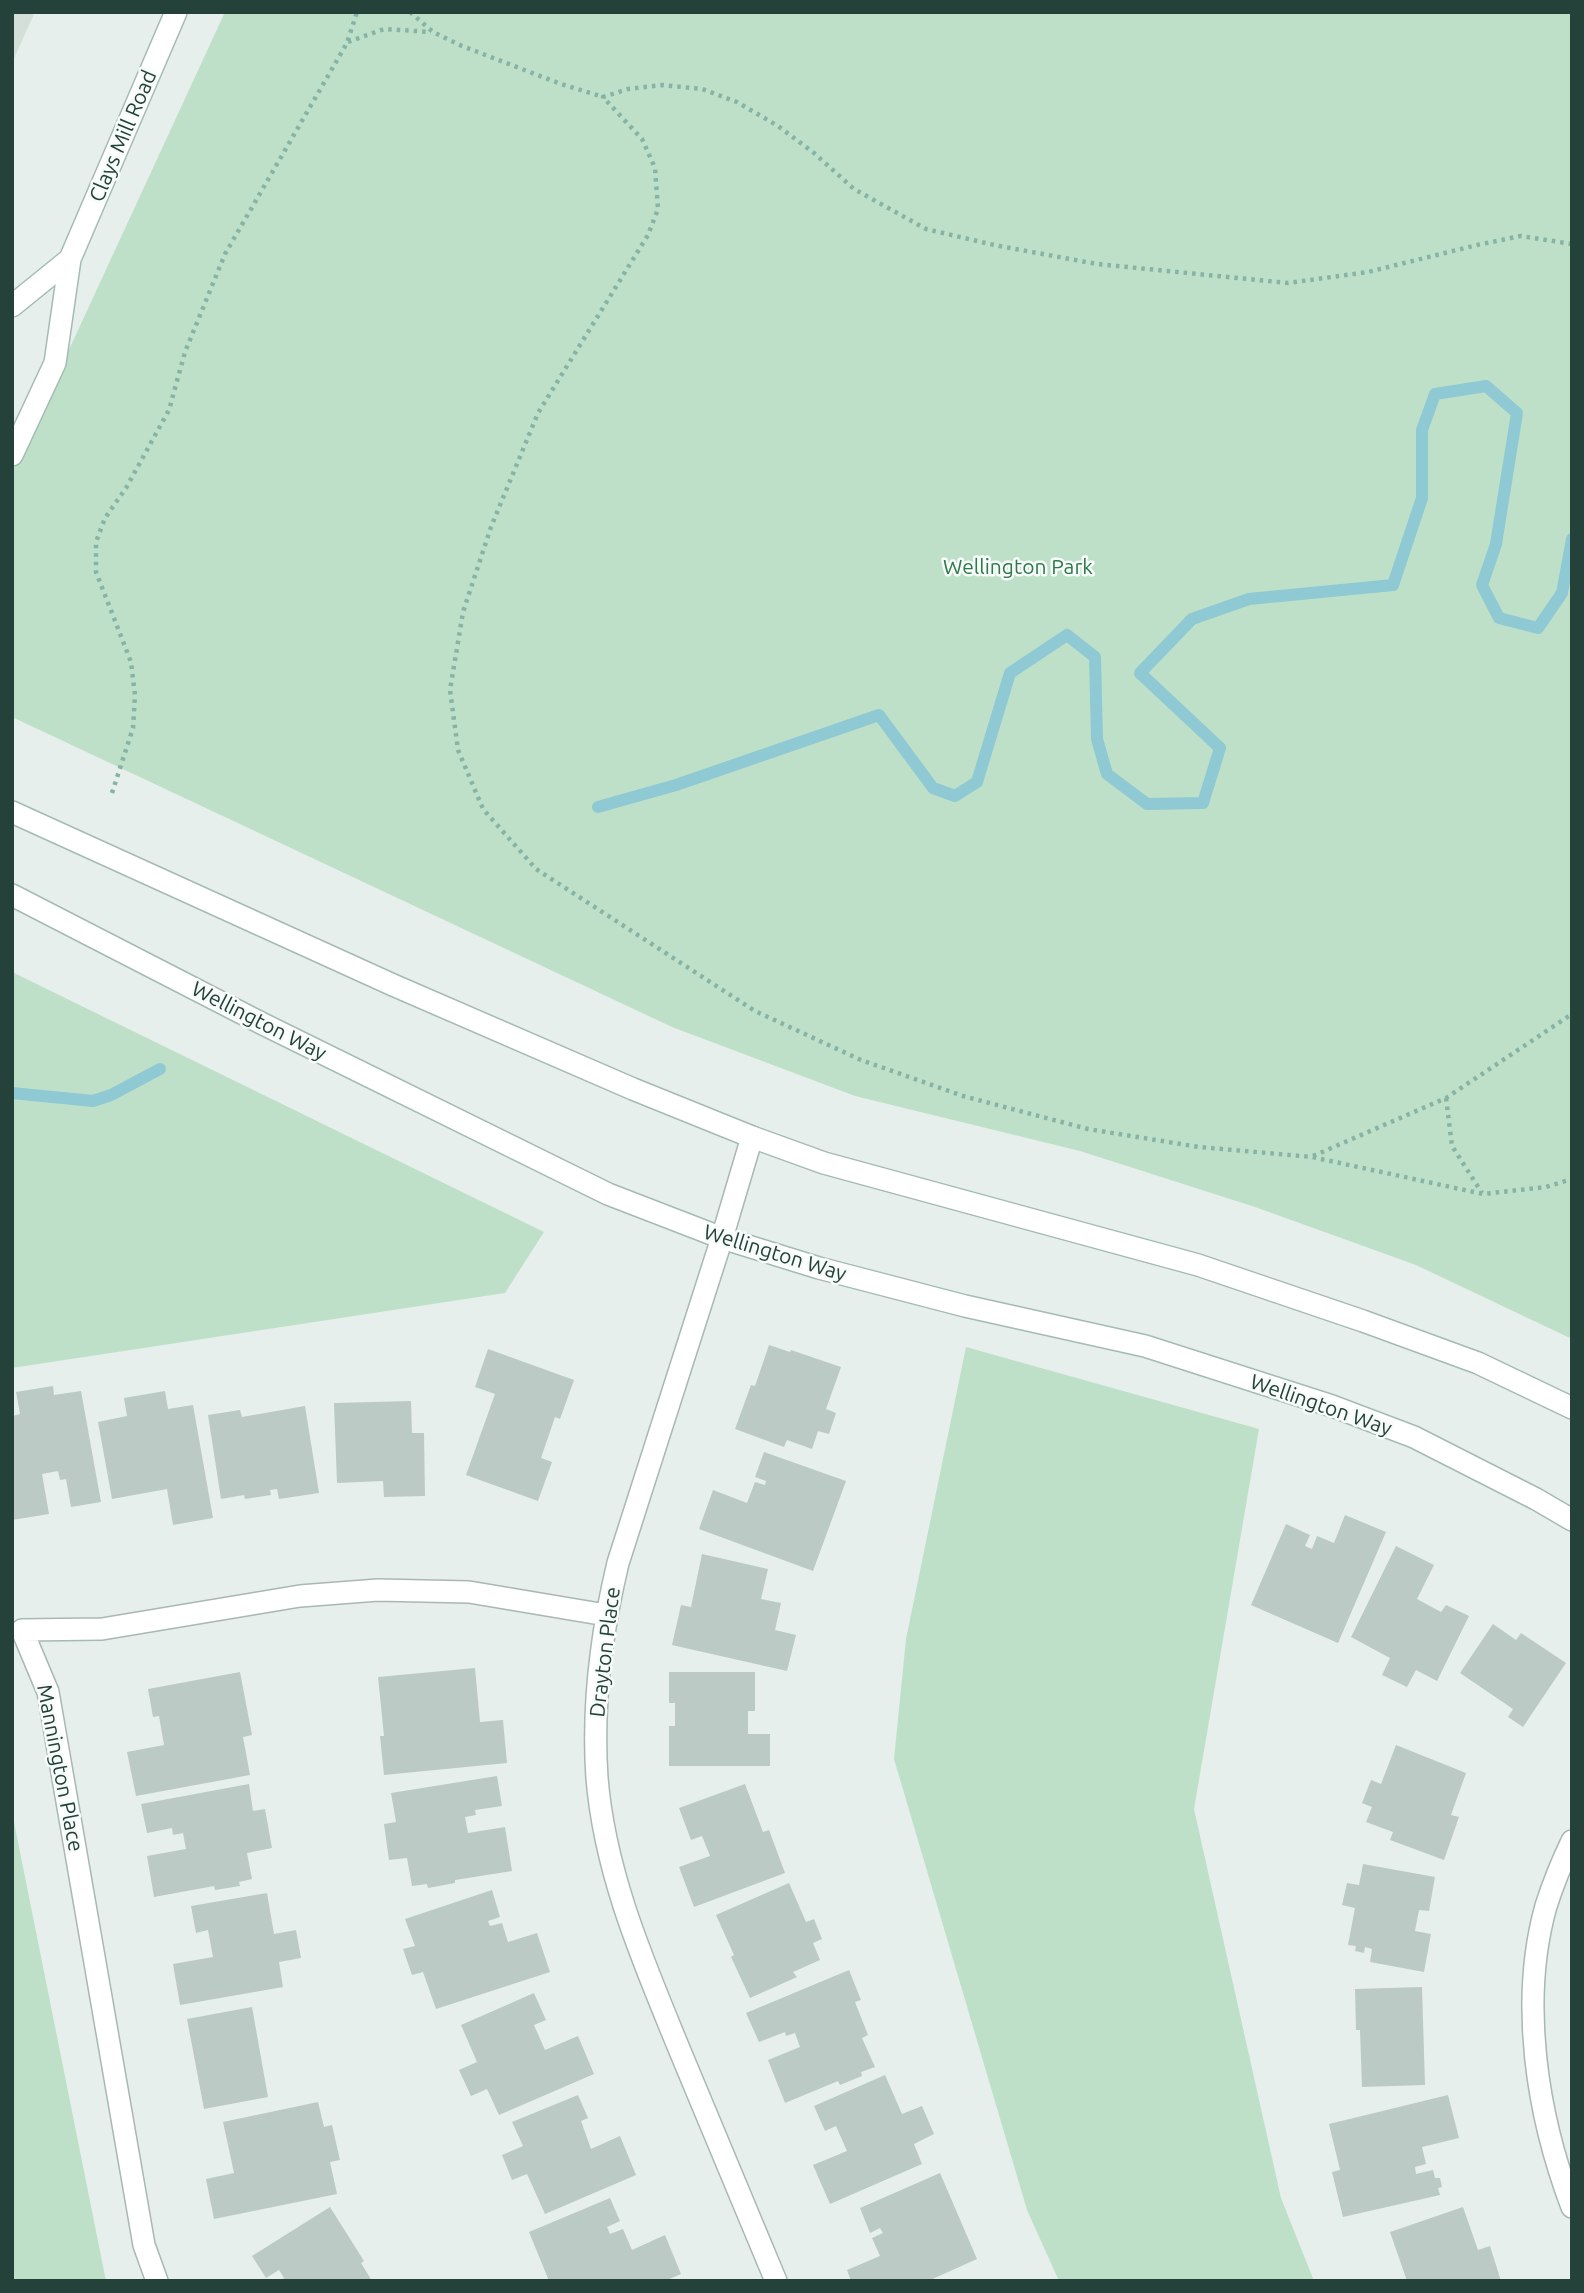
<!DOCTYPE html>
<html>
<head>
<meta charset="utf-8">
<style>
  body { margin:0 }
  #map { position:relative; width:1584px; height:2293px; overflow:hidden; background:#e6efeb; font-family:Ubuntu,sans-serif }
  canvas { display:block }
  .frame { position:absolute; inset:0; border:14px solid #24423a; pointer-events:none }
</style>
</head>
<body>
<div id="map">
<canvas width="1584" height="2293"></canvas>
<div class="frame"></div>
</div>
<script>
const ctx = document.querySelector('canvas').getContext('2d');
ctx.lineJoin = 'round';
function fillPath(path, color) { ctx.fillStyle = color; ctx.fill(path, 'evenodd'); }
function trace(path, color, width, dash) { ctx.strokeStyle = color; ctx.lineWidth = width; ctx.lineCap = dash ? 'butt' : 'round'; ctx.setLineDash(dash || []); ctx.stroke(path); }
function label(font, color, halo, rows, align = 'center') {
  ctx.font = font + ' Ubuntu,sans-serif'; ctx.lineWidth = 5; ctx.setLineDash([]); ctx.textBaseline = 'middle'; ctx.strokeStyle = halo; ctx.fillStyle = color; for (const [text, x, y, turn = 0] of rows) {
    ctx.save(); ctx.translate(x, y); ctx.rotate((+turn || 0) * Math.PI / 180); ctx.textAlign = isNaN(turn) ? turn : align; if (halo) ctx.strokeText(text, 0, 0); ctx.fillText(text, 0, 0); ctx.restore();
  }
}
fillPath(new Path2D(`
  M12,12H35L12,63Z`), '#d4dfda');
fillPath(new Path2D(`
  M225,12H1572V1339L1416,1265L1255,1207L1080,1151L855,1096L672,1027L12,717V473Z
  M12,972L544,1232L505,1293L12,1368Z
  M966,1347L1259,1429L1194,1809L1281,2198L1314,2281H1059L1027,2210L894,1759L906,1639Z
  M12,1812L106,2281H12Z`), '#bfe0c8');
trace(new Path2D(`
  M598,807L676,785L879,715L933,788L955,796L977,782L1010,673L1067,635L1095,657L1097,739L1107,774L1147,804L1203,803L1220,748L1140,673L1192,619L1249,599L1393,585L1422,498V430L1435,394L1486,386L1517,413L1496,544L1482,585L1499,618L1538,628L1562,593L1572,539
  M12,1093L93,1101L111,1095L160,1069`), '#8ec9d4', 12);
fillPath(new Path2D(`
  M769,1345L790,1352L791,1350L841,1367L826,1409L836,1413L829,1434L818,1431L812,1449L787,1440L784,1447L735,1429L751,1385L755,1386Z
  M488,1349L574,1380L560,1419L555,1417L541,1458L552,1462L538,1501L466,1475L495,1394L475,1387Z
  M53,1386L54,1395L81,1391L101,1502L71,1507L66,1479L60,1480L58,1471L42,1474L49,1514L12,1520V1416L20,1414L16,1392Z
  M165,1391L168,1409L193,1405L213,1518L173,1525L167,1489L112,1499L98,1422L127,1416L124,1398Z
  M411,1401L412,1433H424L425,1496L384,1497L383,1481L337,1483L334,1403Z
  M305,1406L319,1493L279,1499L277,1489L270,1490L271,1495L245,1499L244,1495L221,1499L208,1415L240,1410L242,1417Z
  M764,1452L846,1481L813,1571L699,1529L713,1490L747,1503L755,1482L765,1485L766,1481L755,1477Z
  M1345,1515L1386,1532L1338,1643L1251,1605L1286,1524L1310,1535L1305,1546L1312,1549L1317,1536L1334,1543Z
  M1396,1546L1434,1565L1417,1599L1441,1612L1446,1605L1469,1616L1437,1681L1416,1670L1407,1687L1382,1675L1390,1658L1351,1637Z
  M702,1554L768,1569L761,1599L781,1603L775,1630L796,1635L787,1671L672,1645L681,1605L691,1607Z
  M1493,1624L1516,1640L1521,1633L1566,1663L1523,1727L1508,1717L1513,1709L1460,1673Z
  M475,1668L480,1722L503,1720L507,1763L384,1775L380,1736H384L378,1677Z
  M240,1672L252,1735L243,1737L250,1775L136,1796L127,1752L164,1745L159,1716L153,1717L148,1689Z
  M669,1672H755V1711H748V1734H770V1766H669V1726H675V1703H669Z
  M1396,1745L1466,1773L1451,1815L1459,1817L1444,1860L1390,1840L1393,1832L1366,1822L1372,1807L1362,1803L1371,1780L1381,1784Z
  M497,1776L502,1806L475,1810L476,1815L465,1817L468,1833L505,1827L512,1871L455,1880V1883L428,1888L427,1884L412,1886L407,1858L389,1860L384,1824L396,1822L391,1793Z
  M249,1784L253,1811L265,1809L272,1848L247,1853L252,1879L239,1882L240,1886L215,1890L214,1886L154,1897L147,1856L186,1849L183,1833L173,1835L172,1828L147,1833L141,1804Z
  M745,1784L763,1832L769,1830L785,1873L694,1907L679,1867L710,1856L702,1836L691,1840L679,1808Z
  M1363,1864L1435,1877L1429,1911L1419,1910L1415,1931L1431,1934L1424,1972L1370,1962L1372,1949L1365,1947L1364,1953L1355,1951L1356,1946L1348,1945L1355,1908L1342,1905L1347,1883L1359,1885Z
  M789,1883L806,1922L814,1919L822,1939L813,1943L820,1960L793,1972L797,1977L750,1998L731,1957L734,1955L716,1915Z
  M492,1890L500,1917L488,1921L490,1926L502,1923L508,1942L537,1933L550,1972L436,2009L423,1972L412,1975L403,1949L415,1946L405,1919Z
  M267,1893L274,1934L296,1930L301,1958L279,1962L283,1987L180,2005L173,1964L213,1957L208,1930L196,1933L191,1906Z
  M849,1970L861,2000L855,2002L868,2035L862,2038L875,2067L861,2072L862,2076L840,2085L838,2081L785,2103L768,2060L800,2047L795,2033L786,2036L785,2032L759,2042L746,2013Z
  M1422,1987L1425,2085L1362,2087L1360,2030H1356L1355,1989Z
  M534,1993L546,2020L534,2025L545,2050L578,2036L594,2074L499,2115L487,2089L471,2096L459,2070L477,2062L461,2025Z
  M252,2007L268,2097L204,2109L187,2019Z
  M885,2075L902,2114L922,2106L934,2134L914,2144L922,2164L830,2204L813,2165L847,2151L836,2126L825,2131L814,2106Z
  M578,2095L588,2118L581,2121L591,2149L620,2136L636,2175L545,2214L527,2174L512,2180L502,2155L523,2146L512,2122Z
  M1448,2095L1459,2138L1422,2147L1426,2164L1415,2167L1416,2174L1433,2170L1435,2178H1440L1442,2187L1438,2188L1440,2195L1343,2217L1332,2172L1340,2170L1329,2124Z
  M318,2102L324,2127L332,2125L340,2160L330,2162L337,2194L214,2219L206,2179L234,2173L223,2122Z
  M940,2173L977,2259L928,2281H851L847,2270L880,2256L872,2238L883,2233L880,2228L870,2233L860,2208Z
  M610,2198L620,2221L607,2227L610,2234L623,2229L632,2250L665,2235L681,2274L665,2281H549L529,2232Z
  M330,2207L364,2261L361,2263L372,2281H281L284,2278L279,2270L266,2278L252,2256Z
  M1463,2207L1478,2250L1490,2246L1501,2281H1407L1390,2232Z`), '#bbcac4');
const minor = new Path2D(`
  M752,1137L722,1238L618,1563C601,1634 592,1705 597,1778C605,1875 644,1963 680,2051C712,2127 744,2204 776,2281
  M1572,1841C1562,1862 1553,1884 1546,1906C1519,2002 1537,2115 1572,2207
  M157,2281L144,2245L48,1692L22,1630L102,1629L300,1596L378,1590L469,1592L606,1615`);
const secondary = new Path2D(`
  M12,306L70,259
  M12,455L55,363L70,259L176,12
  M12,812L393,985L633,1089L752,1137L824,1163L1198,1265L1363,1321L1478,1363L1572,1408
  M12,895L261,1023L608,1194L722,1238L819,1268L965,1306L1145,1346L1332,1406L1414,1437L1536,1499L1572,1520`);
trace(minor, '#a8b8b2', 24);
trace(secondary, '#a4bbb3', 24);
trace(new Path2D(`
  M410,12L433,32L462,46L561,84L603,97
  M348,42L384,29L431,32
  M1572,244L1521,236L1477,245L1368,272L1288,283L1097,264L994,245L926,229L854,189L814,153L778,126L737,102L702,89L662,85L628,89L603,97L642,139L655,168L658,209L648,235L538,413L491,527L463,612L450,690L458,750L483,809L536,869L755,1011L861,1060L963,1096L1088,1129L1199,1147L1312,1157L1483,1194L1546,1187L1572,1179
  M112,793L133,728L135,695L131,662L96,572V542L105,518L126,488L169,410L185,352L225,254L347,43L357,12
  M1446,1098L1452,1146L1482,1193
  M1313,1156L1446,1098L1572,1014`), '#86b3a5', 4.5, [3.5, 5]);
trace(minor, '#fff', 21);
trace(secondary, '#fff', 21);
label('21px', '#24423a', '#f7fbf9', [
  ["Clays Mill Road",123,136,-67],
  ["Wellington Way",259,1021,27],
  ["Wellington Way",775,1253,17],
  ["Wellington Way",1321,1405,19],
  ["Drayton Place",605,1652,-83],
  ["Mannington Place",60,1768,79]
]);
label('21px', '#2d7a4b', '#f7fbf9', [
  ["Wellington Park",1018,567]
]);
</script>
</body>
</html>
